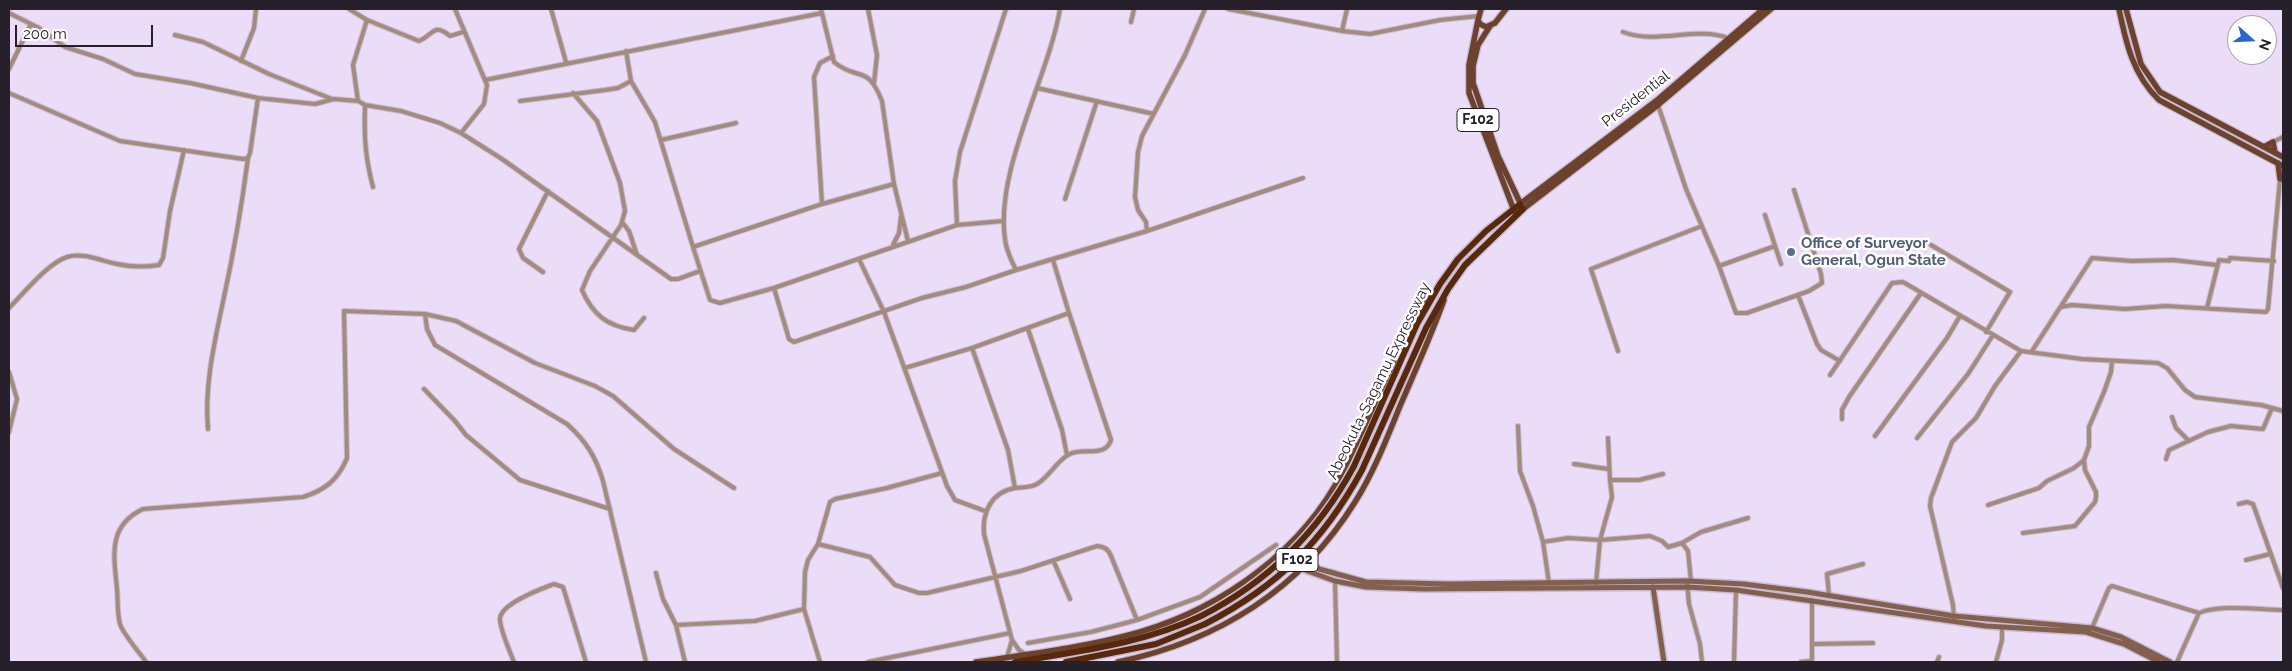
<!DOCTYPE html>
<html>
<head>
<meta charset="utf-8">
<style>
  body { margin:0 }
  #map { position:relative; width:2292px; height:671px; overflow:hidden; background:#ebdcf7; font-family:Raleway,sans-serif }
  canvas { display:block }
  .frame { position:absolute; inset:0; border:10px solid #26202a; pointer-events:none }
  .north { position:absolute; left:2227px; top:15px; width:50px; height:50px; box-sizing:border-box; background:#fff; border:1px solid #a8a6aa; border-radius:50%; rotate:110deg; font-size:14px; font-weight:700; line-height:20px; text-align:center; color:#26202a }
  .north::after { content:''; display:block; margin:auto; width:18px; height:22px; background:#2666d3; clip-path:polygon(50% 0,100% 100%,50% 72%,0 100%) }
  .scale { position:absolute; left:15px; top:25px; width:138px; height:22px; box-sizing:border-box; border:2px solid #26202a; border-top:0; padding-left:6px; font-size:15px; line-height:18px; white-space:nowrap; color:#26202a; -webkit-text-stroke:4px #fff; paint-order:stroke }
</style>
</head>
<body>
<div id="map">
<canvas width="2292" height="671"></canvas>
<div class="frame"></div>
<div class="north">N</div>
<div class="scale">200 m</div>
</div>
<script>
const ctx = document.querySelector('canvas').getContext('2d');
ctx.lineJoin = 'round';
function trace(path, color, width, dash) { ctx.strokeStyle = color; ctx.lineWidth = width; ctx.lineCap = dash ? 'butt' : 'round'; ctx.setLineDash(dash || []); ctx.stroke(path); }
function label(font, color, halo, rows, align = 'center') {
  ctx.font = font + ' Raleway,sans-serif'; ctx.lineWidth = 5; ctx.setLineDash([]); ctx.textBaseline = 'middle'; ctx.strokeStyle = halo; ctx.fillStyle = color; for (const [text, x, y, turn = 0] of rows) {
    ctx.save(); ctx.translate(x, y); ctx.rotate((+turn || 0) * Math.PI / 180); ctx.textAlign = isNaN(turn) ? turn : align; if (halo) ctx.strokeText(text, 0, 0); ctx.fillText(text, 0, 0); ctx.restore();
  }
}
const street = new Path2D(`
  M349,9L367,20L353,65L358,101
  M455,9L487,85L484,104L461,133
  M551,9L566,62
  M821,9L834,62C858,82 867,63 882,101L894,184L908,241
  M868,9L877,55L874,83
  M1228,9L1342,31L1370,34L1440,20L1479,16
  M9,13L39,28L65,47L103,59L135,74L190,83L258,98L315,104L334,99L358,101L365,105L401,111L440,123L461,133L502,159L671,279H678L700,271
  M367,20L419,41C434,35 433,22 450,36L463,32
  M1131,22L1134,9
  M1342,31L1347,9
  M1623,32C1657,45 1695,26 1728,38
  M175,35L203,42L269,74L332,99
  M626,51L631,81L655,122L693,247
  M241,61L254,28L256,9
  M9,69L31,24
  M485,80L822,13
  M1037,88L1154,114
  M9,93L120,141L243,159L248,158L250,153L258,98
  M573,93L597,121L620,183L625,211L621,225L590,271L582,290C593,315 607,326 634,330L644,318
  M520,101L605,90L618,88L631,81
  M365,105C364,135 365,157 373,187
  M1658,105L1686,189L1719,266L1736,313H1747L1809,291L1822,283L1821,274L1794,190
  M661,140L736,123
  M2273,142L2283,137
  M894,184L822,204L693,247L710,300L720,303L774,288L957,225L1003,221
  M1065,199L1097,101
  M822,204L814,77L820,63L833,56
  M1765,215L1781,264
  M622,222L629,231L637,255
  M957,225L955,181L960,152L1006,9
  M1147,231L1303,178
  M893,245L899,233L901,216
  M1931,245L2010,292L1986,332
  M859,259L884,312L947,486L955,500L985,511
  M1719,266L1775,246
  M1016,270C1012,262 1008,253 1006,245C992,174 1048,80 1060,9
  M543,272L523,258L519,249L548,191
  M774,288L789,339L794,342L922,298L966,287L1016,270L1147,231L1146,222L1138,210L1135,197L1138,152L1142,136L1185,55L1205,9
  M1798,295L1817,344L1821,350L1840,361
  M2061,307L2072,305L2125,309L2166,306L2266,312L2268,309L2280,179
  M9,308C23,294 48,263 67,257C83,252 101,261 117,264C130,267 146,267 159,265L163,258L170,211L184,150
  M2207,308L2219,260L2229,261L2230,258L2274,261
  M425,314L456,321L535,363L595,386L613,396L674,449L734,488
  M1028,329L1062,430L1067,455
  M972,348L1008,450L1015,488
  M1618,351L1591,269L1702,226
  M2032,351L2092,258L2132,261L2173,260L2217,265
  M905,368L972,348L1069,313
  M9,372L17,399L9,432
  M1830,375L1892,283L1903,282L2021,351L2082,359L2158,363L2167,368L2185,390L2195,397L2261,405L2283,411
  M424,389L455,421L466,435L520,480L610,509
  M2172,417L2176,428L2189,441
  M1842,419V410L1849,397L1921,293
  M1518,426L1520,471L1533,506L1543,542L1549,583
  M208,429C204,385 215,340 224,297C234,251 242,204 248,158
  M1875,436L1947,338L1960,316
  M1608,438L1610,480
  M1917,438L1968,374L1993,335
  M2166,459L2169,450L2208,432L2231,426L2263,429L2272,408
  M1574,464L1608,469
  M2239,504L2247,502L2253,504L2283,588
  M1988,505L2039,488L2047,481L2074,468L2084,460L2089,446V427L2104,392L2111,372L2112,361
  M2023,533L2075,526L2095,502L2096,497V492L2085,470L2084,460
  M1543,542L1568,538L1600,540L1650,536L1662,541L1668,547L1682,543L1688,551L1691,581
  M1682,543L1701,532L1748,518
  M818,544L870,557L895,585L919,593H927L1021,571L1097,546C1105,547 1108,549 1111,556L1137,620
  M2246,560L2270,554
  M1054,562L1070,599
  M656,573L663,599L676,625L685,662
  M1335,581L1337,662
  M1687,581L1689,604L1700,644L1702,662
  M1596,583L1600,540L1612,497L1610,480H1639L1663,474
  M1829,595L1827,574L1863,564
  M1954,618L1953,605L1930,506L1931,498L1952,442L1976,418L1995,386L2021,351
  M676,625L755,621L804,609
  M2092,628L2109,588L2112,586L2199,613C2221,604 2259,610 2283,610
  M1028,643L1091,632L1137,620L1200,597L1276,545
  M1813,644L1873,643
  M1025,654L1019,650L1012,640L984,534C982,513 991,492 1015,488C1022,487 1030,488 1037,484C1049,477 1056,462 1068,455C1081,446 1105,459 1111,440L1069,313L1053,260
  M1007,657L1012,640
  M146,662C140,653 123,634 120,624C117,613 118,600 117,589C114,556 107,526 143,509L303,497C325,490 338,480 347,458L344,311L425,314L427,329L435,345L567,424C586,441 596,457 603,481L646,662
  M514,662C510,652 499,627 500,618C502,603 541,589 554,584L563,587L586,662
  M820,662L804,609L805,572L808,560L818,544L830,502L835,499L887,488L942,473
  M868,662L1010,633
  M1734,662L1736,590
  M1801,662L1810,661L1812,659V600
  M1937,662L1939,657
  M1996,662L2002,640V627
  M2177,662L2199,613`);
const secondary = new Path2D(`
  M1292,546L1319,569L1366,582L1449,584L1687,581L1743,584L1807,592L1954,616L2092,628L2121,637L2170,662
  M1283,551L1302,569L1335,581L1366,587L1423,589L1688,587L1736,590L1986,626L2086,632L2124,644L2159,662
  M1653,587L1664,662`);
const primary = new Path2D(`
  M1481,9L1478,20L1480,24L1486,27L1495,23L1506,9
  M2119,9C2126,43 2133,75 2159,100L2283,166
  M2126,9L2141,64L2160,92L2283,157
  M1478,20L1469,65V93L1515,213
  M1490,26L1478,45L1473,66V83L1498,156L1523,209L1658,105L1771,9
  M2264,147L2273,142L2275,153
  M2278,163L2280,179
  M1520,204L1656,101L1763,9
  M976,662C1031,654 1088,647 1140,632C1224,607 1303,550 1343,471C1361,436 1376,400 1392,365C1399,350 1404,333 1412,319C1417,311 1425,303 1431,296
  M1118,662C1218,641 1301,589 1355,502C1374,472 1387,438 1400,406C1415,371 1431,336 1444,300`);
const highway = new Path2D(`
  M1354,466L1417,324L1440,284L1458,259L1486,231L1520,204
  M1362,470L1426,328L1448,289L1465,265L1523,209
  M1015,662C1079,651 1142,644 1201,616
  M1066,662L1156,644L1205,624`);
trace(street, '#c8bad2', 6);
trace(secondary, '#c8bad2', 8);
trace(primary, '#c8bad2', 8);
trace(highway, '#c8bad2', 9);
trace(street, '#a38b7e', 4);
trace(secondary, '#83604e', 5);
trace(primary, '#6c422c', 5.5);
trace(highway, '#57280c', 6);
const highwayBridge = new Path2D(`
  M1201,616C1268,582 1318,533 1354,466
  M1205,624C1278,586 1323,542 1362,470`);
trace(highwayBridge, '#c8bad2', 9, []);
trace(highwayBridge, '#57280c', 6);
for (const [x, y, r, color] of [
  [1791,252,5,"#5c6f8a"]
]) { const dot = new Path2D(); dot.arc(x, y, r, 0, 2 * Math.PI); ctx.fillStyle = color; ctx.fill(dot); trace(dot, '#fff', 2); }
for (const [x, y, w] of [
  [1478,120,42],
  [1297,560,42]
]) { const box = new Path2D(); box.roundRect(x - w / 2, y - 11.5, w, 23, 4); ctx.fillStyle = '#fff'; ctx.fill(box); trace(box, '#26202a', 1); }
label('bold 14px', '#26202a', null, [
  ["F102",1478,120],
  ["F102",1297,560]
]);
label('15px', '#26202a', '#fff', [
  ["Presidential",1636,99,-38],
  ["Abeokuta-Sagamu Expressway",1379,381,-64]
]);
label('bold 15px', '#4e5e75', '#fff', [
  ["Office of Surveyor",1801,243],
  ["General, Ogun State",1801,260]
], 'left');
</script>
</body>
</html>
